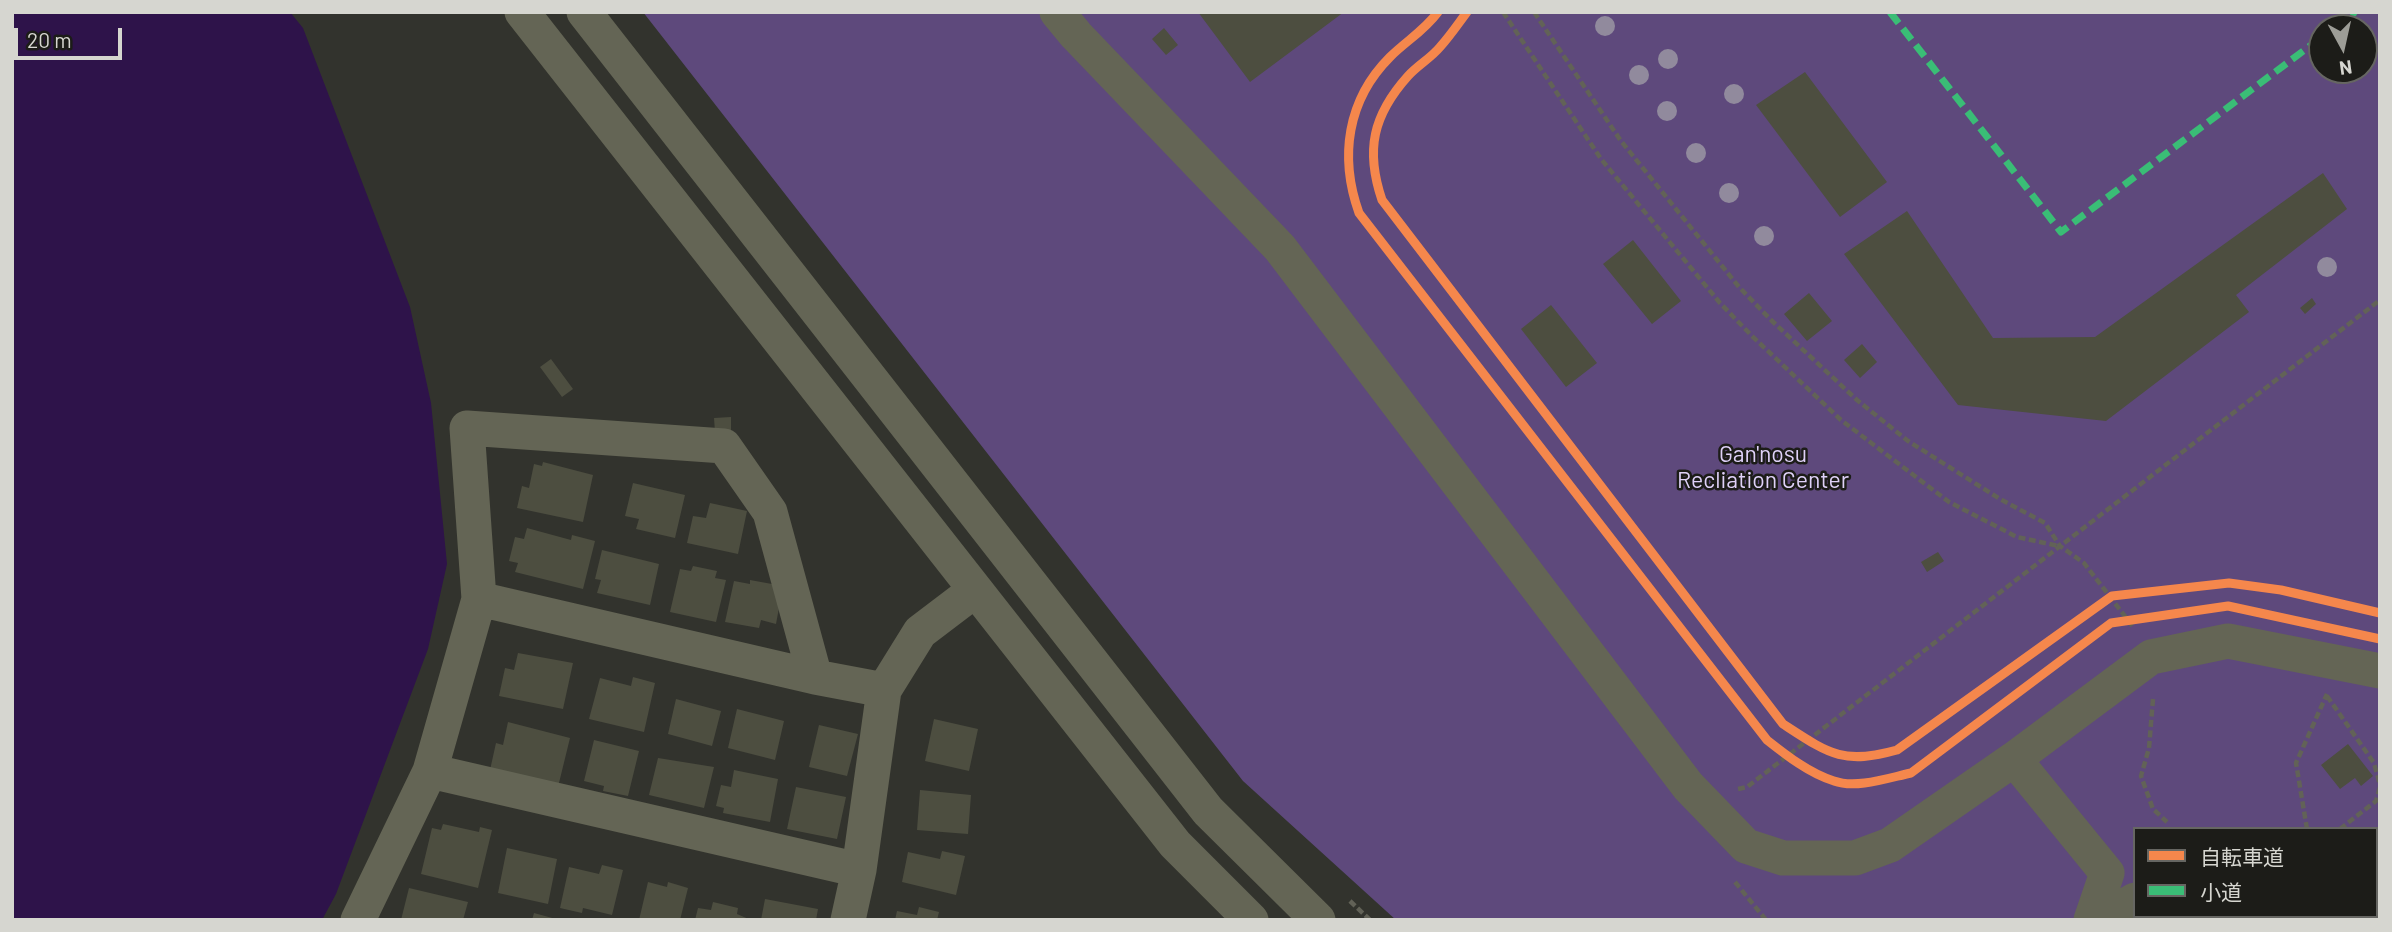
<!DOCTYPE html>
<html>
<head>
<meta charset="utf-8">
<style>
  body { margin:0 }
  #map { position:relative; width:2392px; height:932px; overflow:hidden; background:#32332d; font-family:Barlow,"Noto Sans JP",sans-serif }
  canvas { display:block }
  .frame { position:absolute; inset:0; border:14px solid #d6d6d0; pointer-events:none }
  .legend { position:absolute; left:2133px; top:827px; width:245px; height:91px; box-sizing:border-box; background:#1c1c18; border:2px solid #666662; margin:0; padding:9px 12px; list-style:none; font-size:21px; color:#d6d6d0 }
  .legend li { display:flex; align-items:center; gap:14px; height:35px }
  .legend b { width:35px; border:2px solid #666662 }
  .north { position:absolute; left:2308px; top:14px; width:70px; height:70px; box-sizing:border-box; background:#1c1c18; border:2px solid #666662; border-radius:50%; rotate:172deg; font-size:19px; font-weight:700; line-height:28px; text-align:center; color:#d6d6d0 }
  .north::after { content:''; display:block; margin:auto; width:24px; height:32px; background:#9d9d97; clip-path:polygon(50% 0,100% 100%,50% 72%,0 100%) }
  .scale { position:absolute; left:14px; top:28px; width:108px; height:32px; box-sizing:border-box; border:4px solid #d6d6d0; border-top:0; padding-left:9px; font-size:21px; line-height:24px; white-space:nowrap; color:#d6d6d0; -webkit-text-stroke:5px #1c1c18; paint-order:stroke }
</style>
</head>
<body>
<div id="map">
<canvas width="2392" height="932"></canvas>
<div class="frame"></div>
<ul class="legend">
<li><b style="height:9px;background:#f5874c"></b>自転車道</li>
<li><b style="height:9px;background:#3abd76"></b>小道</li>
</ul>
<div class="north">N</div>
<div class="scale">20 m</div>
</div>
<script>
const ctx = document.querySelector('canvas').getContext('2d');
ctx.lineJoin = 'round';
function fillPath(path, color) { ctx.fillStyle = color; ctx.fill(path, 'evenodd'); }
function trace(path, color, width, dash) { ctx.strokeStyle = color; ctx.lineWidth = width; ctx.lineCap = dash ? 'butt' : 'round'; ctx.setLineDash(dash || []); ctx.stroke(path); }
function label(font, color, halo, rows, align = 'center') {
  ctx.font = font + ' Barlow,sans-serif'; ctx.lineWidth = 5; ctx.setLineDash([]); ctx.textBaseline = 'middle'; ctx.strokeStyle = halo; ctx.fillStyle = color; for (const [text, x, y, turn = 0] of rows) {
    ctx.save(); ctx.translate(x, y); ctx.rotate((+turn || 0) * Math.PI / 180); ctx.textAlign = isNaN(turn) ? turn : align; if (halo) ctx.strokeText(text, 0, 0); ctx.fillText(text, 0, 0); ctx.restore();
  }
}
fillPath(new Path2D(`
  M643,12H2380V920H1396L1243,781ZM2322,28H2364V70H2322ZM2135,829H2376V916H2135Z`), '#5e497c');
fillPath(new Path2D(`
  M12,12H290L303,28L410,307L431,403L447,564L428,649L336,894L322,920H12Z`), '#2e134a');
fillPath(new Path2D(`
  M1198,12H1344L1250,82Z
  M1164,28L1178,45L1166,55L1152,39Z
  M1805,72L1887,182L1840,217L1756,105Z
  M2323,173L2347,209L2236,295L2249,312L2106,421L1958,405L1844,254L1907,211L1993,338L2095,337Z
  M1633,240L1681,301L1652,324L1603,264Z
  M1809,293L1832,321L1807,341L1784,314Z
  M2312,298L2316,304L2305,314L2300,308Z
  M1551,305L1597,363L1566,387L1521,329Z
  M1862,344L1877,362L1860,378L1844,360Z
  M551,359L573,389L562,397L540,367Z
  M731,417V432H715L714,418Z
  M543,462L593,475L583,522L517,508L522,486L529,488L534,464L542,466Z
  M633,483L685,495L675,538L636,529L639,519L625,516Z
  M710,503L747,511L738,554L687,543L693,516L706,518Z
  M527,528L571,540L572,535L595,541L583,589L515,572L518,563L509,561L515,537L524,539Z
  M602,550L659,564L650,605L597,593L601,580L595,579Z
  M1938,552L1944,561L1927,572L1921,562Z
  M693,566L717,571L715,578L726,580L716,622L670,612L680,569L691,571Z
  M750,580L783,586L776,624L761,620L759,628L725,622L734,581L750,584Z
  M518,653L573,663L563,709L499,696L505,668L514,670Z
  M633,677L655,683L644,732L589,719L600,678L631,686Z
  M676,699L721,711L712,746L668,734Z
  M737,709L784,721L775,760L728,748Z
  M934,719L978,729L969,771L925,761Z
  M508,722L570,738L558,787L490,770L496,743L503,745Z
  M819,725L858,734L847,776L809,767Z
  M594,740L639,751L628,796L603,791L604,786L584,781Z
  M2348,744L2373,776L2361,786L2355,778L2340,789L2321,765Z
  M658,758L714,767L704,808L649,795Z
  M734,770L778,779L770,822L723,813L724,808L716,806L721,785L731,787Z
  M796,787L846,797L837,839L787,829Z
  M920,790L971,795L968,834L917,830Z
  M443,824L479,832L480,827L492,830L478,888L421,874L432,828L441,830Z
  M2380,827V856L2376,851V830Z
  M507,848L557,859L548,904L498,893Z
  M942,851L965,856L956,895L902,882L908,852L940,859Z
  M602,865L623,870L612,915L583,908L582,913L560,908L569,867L599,874Z
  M648,882L667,887L668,882L688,888L680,920H639Z
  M409,888L468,902L463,920H401Z
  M765,899L818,909L816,920H761Z
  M713,902L738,908L737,914L751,920H695L698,908L711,910Z
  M919,907L939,912L937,920H895L897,911L917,915Z
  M534,913L556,919V920H532Z`), '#4d4e40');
trace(new Path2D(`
  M1503,12L1601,159L1720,303L1752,336L1841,420L1949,502L2017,537L2059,546
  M1534,12L1621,141L1739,287L1771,320L1857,400L1908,441L2000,499L2045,523L2060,546L2084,563L2134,628
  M2327,696L2374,763L2380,785
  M2153,699L2149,748L2141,776L2153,809L2167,822
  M1738,789L1747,787L2380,300
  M2307,829L2296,763L2327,694
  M2340,829L2376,801L2380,787
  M1735,882L1766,920
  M1350,901L1370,920`), '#626257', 4.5, [7, 3.5]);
trace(new Path2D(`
  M522,12L1175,844L1251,920
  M584,12L1208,811L1318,920
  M1057,12L1076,35L1280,248L1688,786L1746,846L1783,858H1855L1890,845L2014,759L2151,657L2228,641L2380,671
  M479,599L815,677L884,690
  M2014,759L2107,873L2091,920
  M430,771L859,870
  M2247,916L2250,920
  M2281,916L2284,920
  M358,920L430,771L479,599L467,428L724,446L770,512L815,677
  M848,920L859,870L884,690L920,632L974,591
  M2122,920L2128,904L2135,900`), '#646555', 35);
trace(new Path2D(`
  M1890,12L2061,232L2322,37
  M2334,28L2355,12`), '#3abd76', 7, [14, 7]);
trace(new Path2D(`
  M1438,12C1424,31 1406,41 1390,57C1347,100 1339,157 1359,213L1767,740C1786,755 1810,774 1834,781C1856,789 1888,778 1911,773L2111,623L2228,606L2380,639
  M1467,12C1458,24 1450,36 1440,47C1431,58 1418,65 1408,76C1373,115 1365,150 1382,200L1783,724C1829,754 1843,765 1897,750L2112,596L2229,583L2281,590L2380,613`), '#f5874c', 9);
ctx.fillStyle = '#918a9d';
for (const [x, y] of [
  [1605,26],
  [1668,59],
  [1639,75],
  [1734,94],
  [1667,111],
  [1696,153],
  [1729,193],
  [1764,236],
  [2327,267]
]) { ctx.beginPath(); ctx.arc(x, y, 10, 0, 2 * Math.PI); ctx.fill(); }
label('23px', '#dfd1f8', '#1c1c18', [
  ["Gan'nosu",1763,454],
  ["Recliation Center",1763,480]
]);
</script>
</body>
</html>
